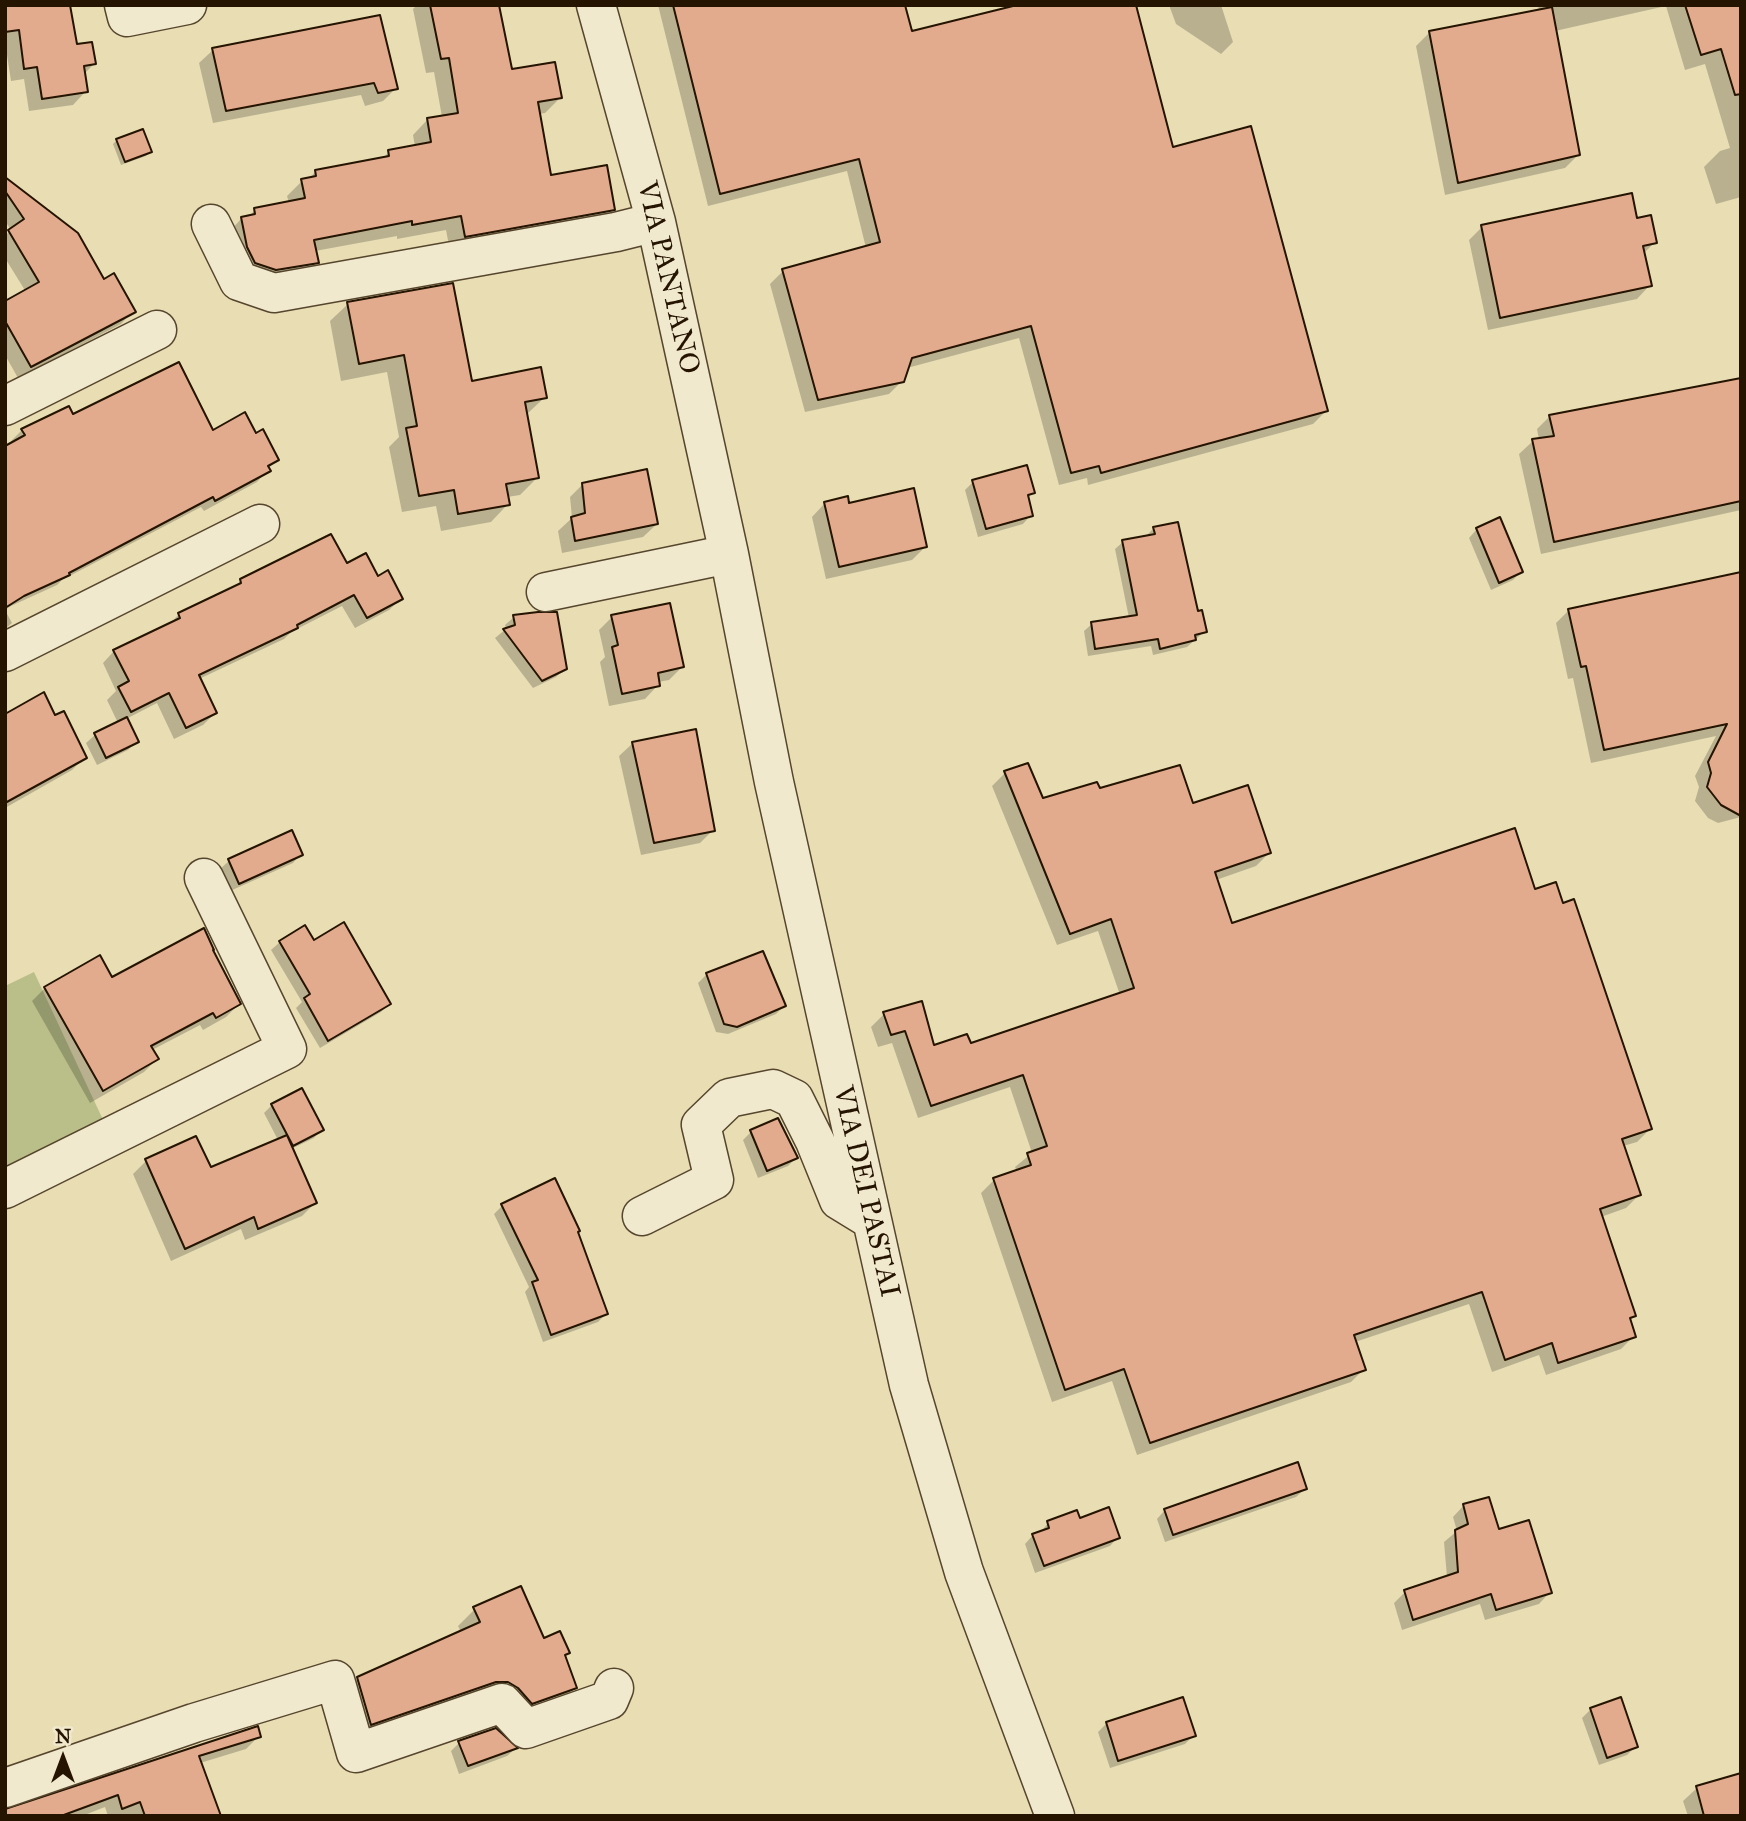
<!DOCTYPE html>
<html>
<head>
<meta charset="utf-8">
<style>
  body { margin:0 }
  #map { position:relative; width:1746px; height:1821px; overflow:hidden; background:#e8ddb3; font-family:"IM FELL Great Primer",serif }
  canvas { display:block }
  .frame { position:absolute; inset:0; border:7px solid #251400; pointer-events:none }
  .north { position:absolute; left:28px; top:1723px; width:70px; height:70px; -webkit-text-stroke:5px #f0e9ce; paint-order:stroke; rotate:0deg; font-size:19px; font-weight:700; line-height:28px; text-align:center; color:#251400 }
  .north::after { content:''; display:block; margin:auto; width:24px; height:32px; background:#251400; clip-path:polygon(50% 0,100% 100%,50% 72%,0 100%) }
</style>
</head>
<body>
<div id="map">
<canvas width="1746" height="1821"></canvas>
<div class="frame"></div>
<div class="north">N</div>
</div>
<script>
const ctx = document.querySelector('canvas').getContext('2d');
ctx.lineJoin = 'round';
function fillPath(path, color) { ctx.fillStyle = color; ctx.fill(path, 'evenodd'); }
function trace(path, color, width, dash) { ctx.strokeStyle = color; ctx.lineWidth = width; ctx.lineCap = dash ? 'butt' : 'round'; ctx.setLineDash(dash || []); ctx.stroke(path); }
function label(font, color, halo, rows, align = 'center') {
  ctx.font = font + ' "IM FELL Great Primer",serif'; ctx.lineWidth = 6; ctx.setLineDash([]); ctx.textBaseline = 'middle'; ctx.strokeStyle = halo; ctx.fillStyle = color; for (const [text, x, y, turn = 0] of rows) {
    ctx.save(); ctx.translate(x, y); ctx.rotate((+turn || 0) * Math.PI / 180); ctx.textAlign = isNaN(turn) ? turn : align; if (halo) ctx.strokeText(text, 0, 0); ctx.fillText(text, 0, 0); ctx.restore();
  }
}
fillPath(new Path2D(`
  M34,972L105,1124L5,1172V986Z`), '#babf89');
fillPath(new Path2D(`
  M5,5L75,46L94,64L84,74L86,91L73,105L29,111L24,79L11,81L5,42Z
  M417,5H498L511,71L560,98L545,113L538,114L549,178L614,209L598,224L450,251L446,230L397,239V236L315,251L317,262L302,277L260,285L227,234L242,218L248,217L255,210L289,203L287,196L302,181L308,180L316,171L382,159L389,152L415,147L413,135L428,119L442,117L434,72L426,73L413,9Z
  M658,5H904L911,33L1171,149L1326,411L1313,424L1088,485L1087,478L1059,485L1019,338L907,368L902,381L889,394L805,412L770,284L783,271L866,248L847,171L708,206Z
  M1169,5H1221L1233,42L1221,54L1176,24Z
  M1538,5H1741V197L1716,204L1704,167L1720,151L1730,148L1705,64L1685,70L1666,6L1555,31L1578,155L1565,168L1445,195L1416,46L1429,33L1539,11Z
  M379,17L396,88L383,101L365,106L361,95L213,123L199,63L213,50Z
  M117,140L150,152L146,156L121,165L113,144Z
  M5,180L133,311L121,324L18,378L5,355V303L26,292L5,258V236L11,230L5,221Z
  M1636,220L1655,242L1643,254L1650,285L1637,299L1488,330L1469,240L1482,227Z
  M348,304L470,383L545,397L526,415L538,477L520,495L507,497L508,504L491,522L441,531L436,506L402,512L389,447L399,437L387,372L341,381L330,321Z
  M1741,380V510L1541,554L1519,454L1533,441L1539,440L1537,429L1550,416Z
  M72,416L255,435L277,459L257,482L204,511L201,507L62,580L57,585L11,606L5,610L12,623L5,629V448L13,444L11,441L22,430Z
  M973,482L1033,492L1027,499L1031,515L1023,524L978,537L965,490Z
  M583,484L657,524L643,537L562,553L558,531L572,518L570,497Z
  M825,503L926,546L912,560L826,579L812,517Z
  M1154,528L1205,631L1187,647L1153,655L1151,646L1088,656L1084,631L1092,624L1129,618L1115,549L1123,542L1146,536Z
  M1477,529L1521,572L1513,580L1491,590L1469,538Z
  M346,566L377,578L401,599L389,610L355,628L342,606L291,632L284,639L199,679L215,713L203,725L174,739L157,703L126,719L136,742L128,750L97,765L86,743L95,735L118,723L107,700L116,691L103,663L114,651L168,626L179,614L232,589L241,581Z
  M1741,575V817L1718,823L1708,818L1695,801L1699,787L1695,776L1716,736L1591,763L1573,678L1568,679L1556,623L1569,610Z
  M514,617L565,669L556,677L533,688L495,638L506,629L505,625Z
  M612,617L682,667L669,680L658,682V685L645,699L609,706L600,662L605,657L599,630Z
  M5,716L54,717L85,757L72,770L5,808Z
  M633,743L713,830L700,843L641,855L619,756Z
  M1027,765L1042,800L1099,790L1192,805L1269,853L1256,866L1216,880L1231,925L1534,891L1650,1129L1637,1142L1623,1146L1639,1195L1626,1208L1601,1217L1634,1316L1629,1321L1634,1336L1621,1349L1546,1375L1539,1355L1492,1372L1469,1304L1355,1342L1364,1369L1351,1382L1137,1455L1112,1381L1052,1402L981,1193L994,1180L1017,1172L1015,1167L1032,1153L1010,1087L918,1118L892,1043L878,1047L871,1027L884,1014L933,1047L970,1045L1120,995L1098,931L1057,945L992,786L1005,773Z
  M301,854L293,863L230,891L220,869L229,861Z
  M280,942H314L389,1004L381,1012L320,1048L296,1008L302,1002L271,950Z
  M707,974L784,1006L776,1014L728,1034L716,1032L698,983Z
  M45,988L239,1004L226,1017L203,1030L200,1025L152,1050L157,1059L144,1072L90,1103L32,1001Z
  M272,1105L322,1129L314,1138L291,1149L315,1203L302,1216L245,1240L241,1229L171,1261L133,1174L146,1161L195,1138L210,1170L278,1140L264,1113Z
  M751,1132L796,1158L788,1166L758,1178L743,1140Z
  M502,1206L606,1314L598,1322L543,1342L525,1292L529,1287L494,1214Z
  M1305,1489L1296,1497L1165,1542L1157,1519L1165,1510Z
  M1464,1505L1497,1531L1550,1592L1539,1604L1485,1620L1480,1604L1402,1630L1394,1603L1405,1592L1447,1577L1444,1542L1457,1531L1453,1517Z
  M1079,1520L1118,1537L1110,1546L1035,1573L1025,1544L1033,1535L1040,1533L1048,1523Z
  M475,1609L567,1653L564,1657L575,1688L558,1705L354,1740L341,1695L358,1678L461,1632L458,1626Z
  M1591,1709L1636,1746L1627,1755L1599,1765L1582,1718Z
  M1107,1723L1194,1735L1185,1744L1110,1768L1098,1732Z
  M259,1736L246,1749L200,1763L219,1816H108L105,1807L82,1816H5Z
  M459,1743L515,1749L507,1756L459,1774L451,1751Z
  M1697,1788L1741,1816H1688L1683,1801Z`), '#0003');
const building = new Path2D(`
  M5,5H70L77,44L92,42L96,64L84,66L88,92L42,99L37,67L24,69L19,30L5,32Z
  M430,5H499L512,69L555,62L562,98L538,102L551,175L607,165L615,210L465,237L461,216L412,225V221L314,240L319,263L276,270L255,263L247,247L241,217L255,214L254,208L305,198L301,179L316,176L315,170L389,156L388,150L431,142L427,118L458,113L449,58L441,59Z
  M673,5H905L912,31L1017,5H1136L1173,147L1251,126L1328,411L1101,473L1099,466L1071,473L1031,326L912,358L904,382L818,400L782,269L880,242L859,159L720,194Z
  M1685,5H1741V94L1735,95L1721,49L1701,55Z
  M1552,7L1580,155L1458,183L1429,31Z
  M380,15L398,89L378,93L374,83L226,111L212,48Z
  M143,129L152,152L125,162L116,139Z
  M5,177L78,233L104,279L114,273L136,312L31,367L5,321V301L39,282L8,230L24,219L5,191Z
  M1632,193L1637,218L1651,215L1657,243L1643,246L1652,286L1500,318L1481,225Z
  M453,283L472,381L541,367L547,398L525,402L539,478L506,484L510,505L458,514L454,490L419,496L406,428L417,426L404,355L359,364L347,302Z
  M179,362L213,430L245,412L256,433L263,429L279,460L268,466L271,471L215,501L213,497L69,573L70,575L24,596L5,608V446L25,435L21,429L69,406L73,414Z
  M1741,378V501L1554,542L1532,439L1554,436L1549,415Z
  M1027,465L1035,493L1028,495L1033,516L986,529L972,480Z
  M647,469L658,524L575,541L571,517L585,513L582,483Z
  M914,488L927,547L839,567L824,502L848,496L849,503Z
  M1500,517L1523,572L1499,583L1476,528Z
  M1178,522L1198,611L1202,610L1207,632L1195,635L1196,640L1160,649L1158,639L1095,649L1091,622L1137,615L1122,540L1155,534L1153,527Z
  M331,534L347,563L366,553L378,576L388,570L403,599L367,618L354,595L297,625L298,628L199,675L217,713L186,728L169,693L131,712L118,687L129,681L113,650L180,618L178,613L241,583L240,579Z
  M1741,572V816L1721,805L1707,787L1711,773L1708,762L1727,724L1604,750L1586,666L1581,667L1568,609Z
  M670,603L684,667L658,673L660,686L622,694L612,647L618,645L611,615Z
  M538,612H557L567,669L542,681L503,629L515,625L513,615Z
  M44,692L55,715L64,711L87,758L5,803V714Z
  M127,717L139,742L106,758L94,733Z
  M696,729L715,831L654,843L632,742Z
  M1028,763L1043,798L1097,782L1100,788L1180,765L1193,803L1248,785L1271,853L1215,872L1232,923L1515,828L1535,889L1556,882L1563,903L1574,899L1652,1129L1622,1139L1641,1195L1600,1209L1636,1316L1630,1318L1636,1337L1558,1363L1552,1343L1505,1360L1482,1292L1354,1335L1366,1370L1150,1443L1124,1369L1065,1390L993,1178L1031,1165L1027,1153L1047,1146L1023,1075L931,1106L905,1031L891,1035L883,1012L922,1001L934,1045L967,1034L971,1043L1134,988L1111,919L1070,934L1004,771Z
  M292,830L303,855L239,884L228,859Z
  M344,922L391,1004L328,1041L304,998L310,994L279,941L305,925L314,940Z
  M204,928L214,950H213L241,1004L216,1018L213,1013L151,1046L159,1059L103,1091L44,987L100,955L112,977Z
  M763,951L786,1006L737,1027L724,1024L706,973Z
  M302,1088L324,1130L293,1146L271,1104Z
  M778,1118L798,1158L767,1171L750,1130Z
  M287,1135L317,1203L258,1229L254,1217L185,1249L145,1159L196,1136L211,1167Z
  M555,1178L580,1231L578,1232L608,1314L551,1335L532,1282L538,1280L501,1204Z
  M1298,1462L1307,1489L1173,1535L1164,1509Z
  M1489,1497L1499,1529L1529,1520L1552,1593L1496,1610L1491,1594L1413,1620L1404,1590L1458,1572L1455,1530L1468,1524L1463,1504Z
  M1109,1507L1120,1538L1044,1566L1032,1534L1049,1528L1047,1521L1077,1510L1080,1518Z
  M521,1586L544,1638L560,1631L570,1653L565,1655L577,1688L532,1704L518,1688L508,1682H496L371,1725L357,1677L480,1622L473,1607Z
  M1183,1697L1196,1736L1118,1761L1106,1722Z
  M1621,1697L1638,1747L1607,1758L1590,1708Z
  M258,1726L261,1737L199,1756L221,1816H145L140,1802L122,1809L118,1795L61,1816H5V1809Z
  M496,1728L518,1748L468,1766L458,1741Z
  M1741,1773V1816H1704L1696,1786Z`);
fillPath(building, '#e3ab8e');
trace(building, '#251400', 2);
const minor = new Path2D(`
  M124,5L127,17L187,5
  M596,5L656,222L729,554L774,782L909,1385L964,1572L1055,1816
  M211,224L239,281L274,293L616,232L656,222
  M5,406L157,330
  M546,592L729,554
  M5,652L260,524
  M5,1189L287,1049L204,878
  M642,1216L714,1180L701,1125L729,1098L773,1089L794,1099L815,1141L839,1200L870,1219
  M5,1788L194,1723L335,1680L356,1753L502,1703L526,1729L609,1700L614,1688`);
trace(minor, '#56462d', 41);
trace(minor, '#f0e9ce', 38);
label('28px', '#251400', '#f0e9ce', [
  ["VIA PANTANO",667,278,77],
  ["VIA DEI PASTAI",865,1192,77]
]);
</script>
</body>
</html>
